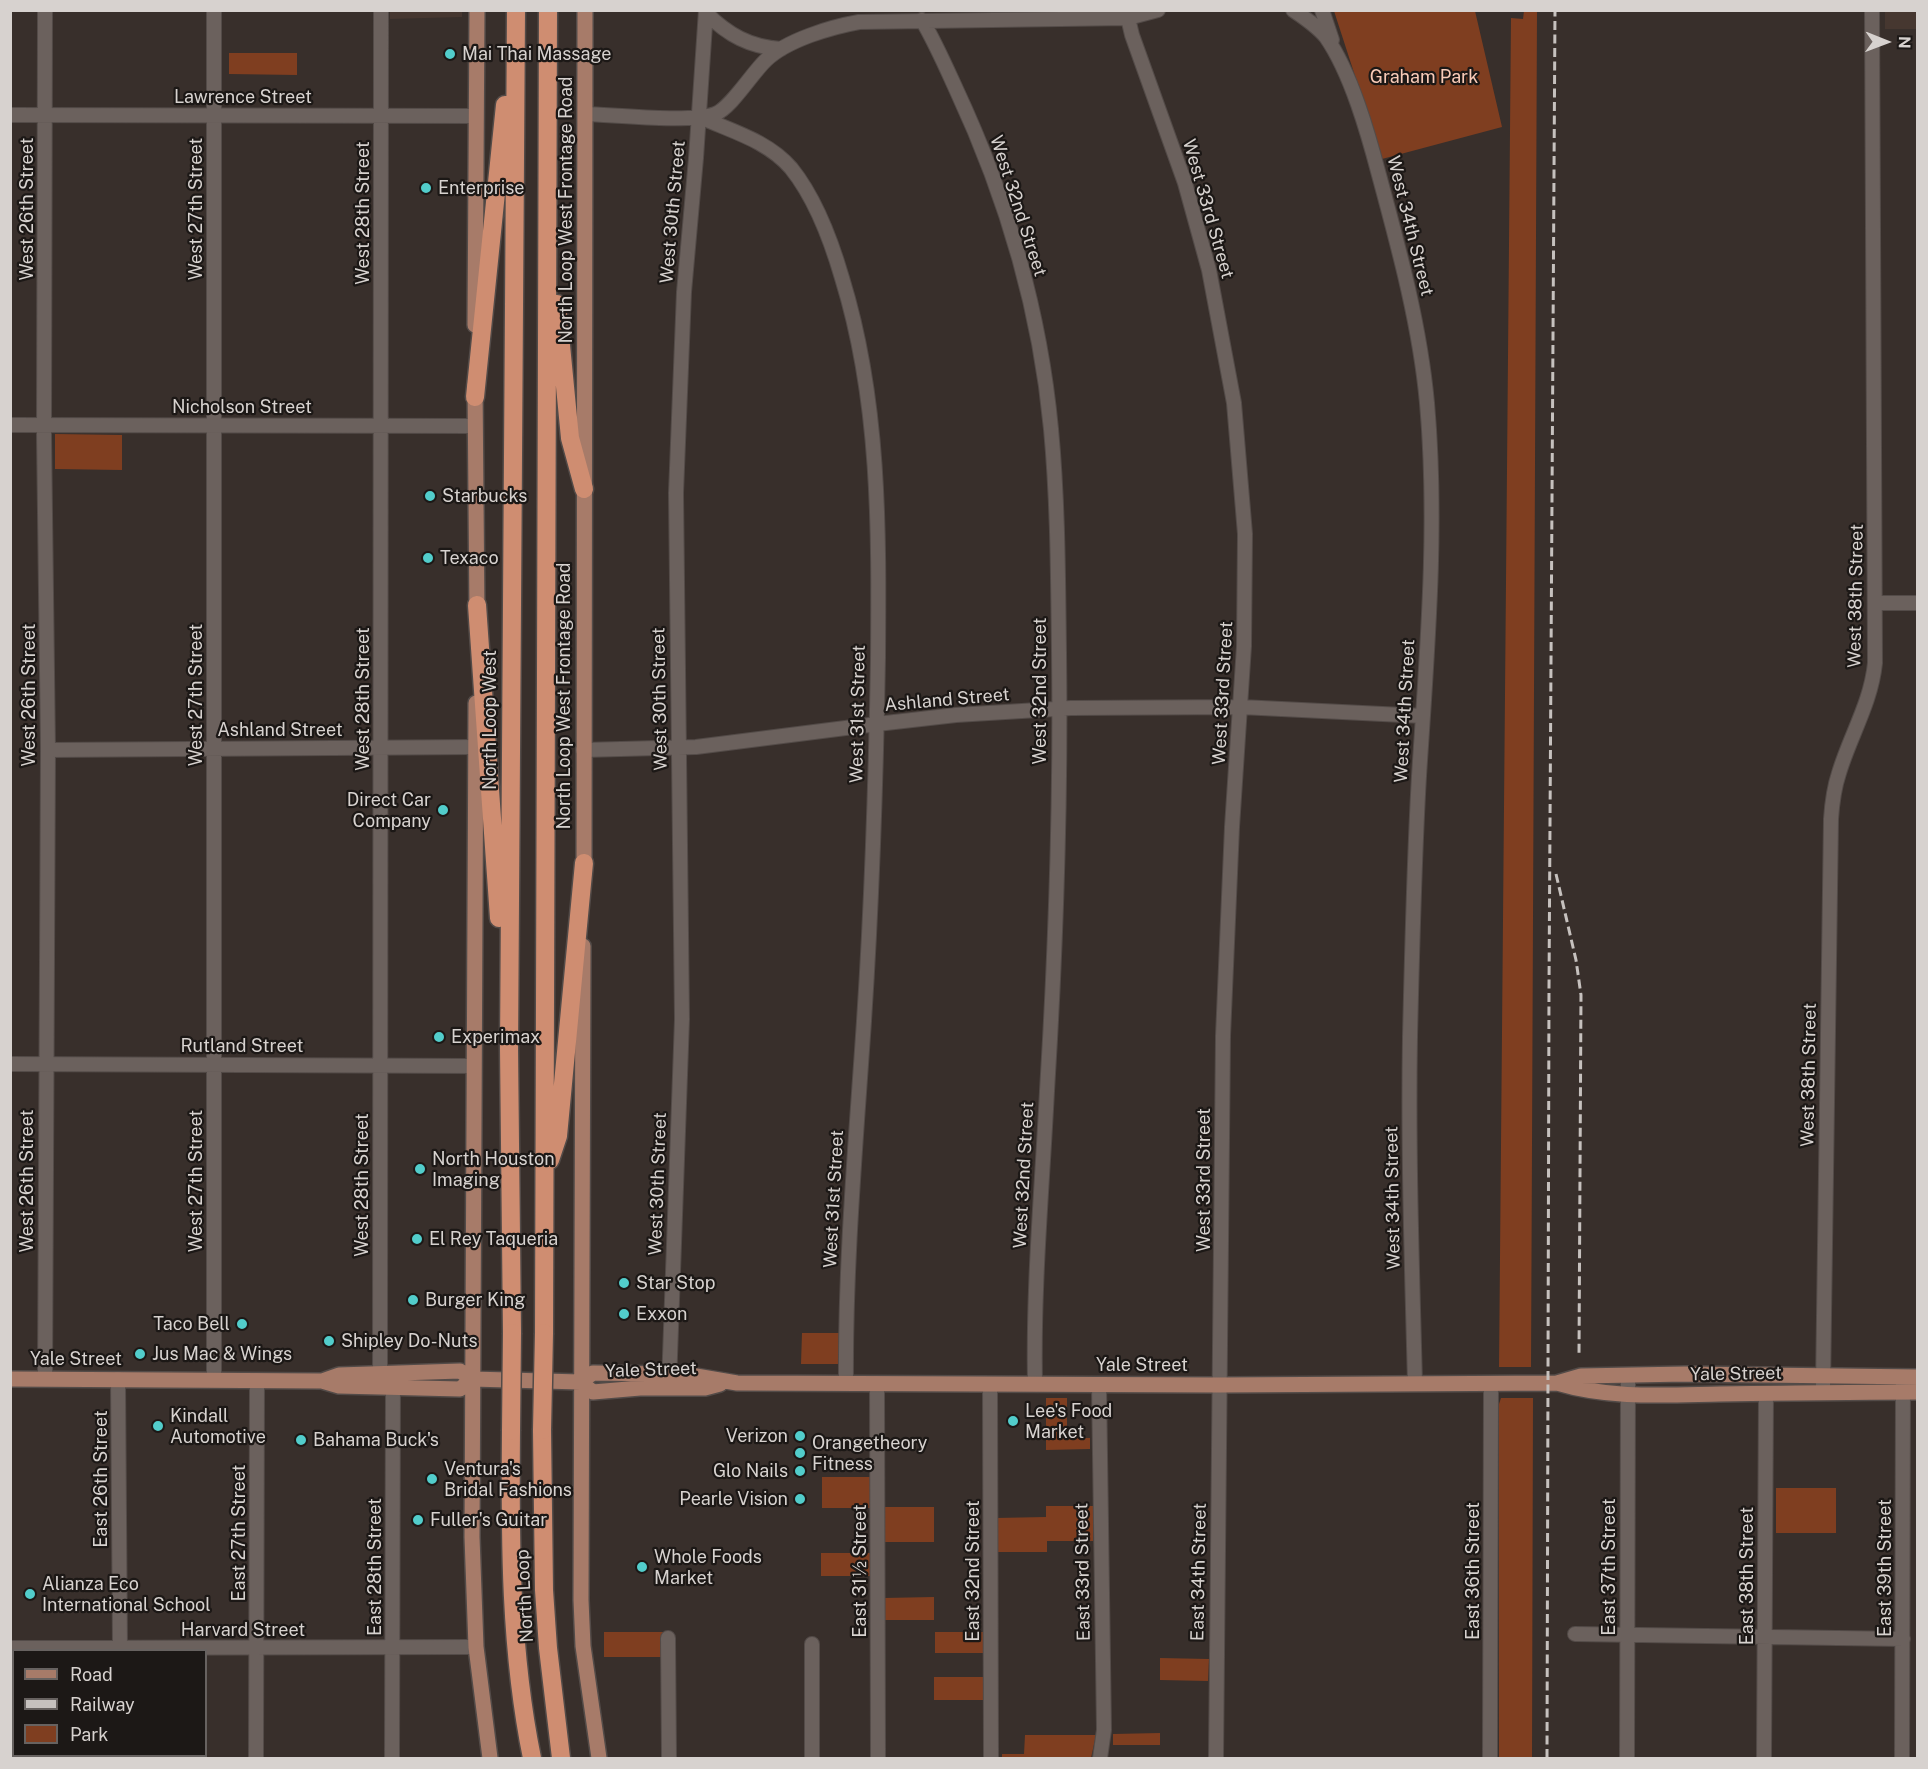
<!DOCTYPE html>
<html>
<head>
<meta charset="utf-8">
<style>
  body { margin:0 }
  #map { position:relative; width:1928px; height:1769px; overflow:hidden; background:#382f2b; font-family:"Public Sans",sans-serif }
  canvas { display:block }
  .frame { position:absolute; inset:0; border:12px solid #d7d2cf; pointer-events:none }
  .legend { position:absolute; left:12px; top:1649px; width:195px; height:108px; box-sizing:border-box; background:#1c1816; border:2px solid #676260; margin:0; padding:8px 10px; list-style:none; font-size:18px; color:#d7d2cf }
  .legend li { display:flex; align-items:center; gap:12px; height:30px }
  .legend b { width:30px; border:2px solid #676260 }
  .north { position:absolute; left:1856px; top:12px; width:60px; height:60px; -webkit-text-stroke:4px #1c1816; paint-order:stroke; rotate:91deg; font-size:16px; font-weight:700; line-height:24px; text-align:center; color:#d7d2cf }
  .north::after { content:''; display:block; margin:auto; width:21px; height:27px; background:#d7d2cf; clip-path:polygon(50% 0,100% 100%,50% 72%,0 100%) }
</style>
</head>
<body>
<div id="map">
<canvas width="1928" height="1769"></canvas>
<div class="frame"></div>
<ul class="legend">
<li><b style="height:8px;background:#a77b69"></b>Road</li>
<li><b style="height:8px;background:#c6c1be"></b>Railway</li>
<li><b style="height:16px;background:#7f3e20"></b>Park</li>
</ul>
<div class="north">N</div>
</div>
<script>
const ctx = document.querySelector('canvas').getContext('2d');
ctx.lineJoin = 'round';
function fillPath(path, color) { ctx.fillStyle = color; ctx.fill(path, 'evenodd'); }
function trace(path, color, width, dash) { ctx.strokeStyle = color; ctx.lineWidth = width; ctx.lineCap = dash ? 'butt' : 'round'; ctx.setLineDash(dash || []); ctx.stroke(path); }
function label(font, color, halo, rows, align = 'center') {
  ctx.font = font + ' "Public Sans",sans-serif'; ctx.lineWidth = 4.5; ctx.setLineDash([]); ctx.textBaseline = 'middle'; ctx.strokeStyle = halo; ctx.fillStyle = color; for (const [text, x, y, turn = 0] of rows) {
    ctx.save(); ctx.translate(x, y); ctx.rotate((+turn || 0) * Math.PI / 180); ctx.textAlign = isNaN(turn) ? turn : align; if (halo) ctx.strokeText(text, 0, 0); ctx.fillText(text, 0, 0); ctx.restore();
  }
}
fillPath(new Path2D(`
  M390,11H462V17L390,19Z
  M1885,11H1917V29H1885Z`), '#463730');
fillPath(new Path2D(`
  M1334,11H1475L1502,127L1382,159Z
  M1537,11L1531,1367H1499L1511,18L1523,19L1524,11Z
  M229,53H297V75L229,74Z
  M55,434L122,435V470L55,469Z
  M802,1333H842L839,1364H801Z
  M1046,1398H1067V1438H1090V1449L1046,1450Z
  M1501,1398H1533L1532,1758H1499V1404Z
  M822,1477H871V1508H822Z
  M1776,1488H1836V1533H1776Z
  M1046,1506H1093V1541H1047V1552H995V1518L1046,1517Z
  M883,1507H934V1542H883Z
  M821,1553H874V1576H821Z
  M934,1597V1620H883V1598Z
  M604,1632H663V1657H604Z
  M935,1632H986V1653H935Z
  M1160,1658L1209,1659L1208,1681L1160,1680Z
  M934,1677H987V1700H934Z
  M1160,1733V1745H1113V1734Z
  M1025,1735H1096L1091,1758H1002V1754H1024Z`), '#7f3e20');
const minor = new Path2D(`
  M45,10L44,434L48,750L45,1379
  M1293,10C1305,18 1317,26 1326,37C1351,73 1368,133 1379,175C1399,249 1420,326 1427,403C1438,527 1427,652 1419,776C1414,863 1412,950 1410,1037C1408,1153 1412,1268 1415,1383
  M1322,10L1332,40
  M706,13C728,35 750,47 781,49
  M1128,18L1132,35L1185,183L1209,270L1234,403L1245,534L1244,646L1232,827L1223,1036L1216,1758
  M922,20C935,42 945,65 956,89C1006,196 1040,311 1051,429C1058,503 1058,578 1059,652C1061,799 1056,945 1047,1091C1042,1189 1033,1286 1035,1384
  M586,114C616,115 691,123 715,114C731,108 752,73 766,60C787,40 831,27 859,22L1128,18L1158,10
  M10,115L476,116
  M698,116C730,131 767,140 791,168C816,199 831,240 842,278C880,401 879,529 878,658C876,778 872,900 864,1021C856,1141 845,1262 846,1383
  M10,425L474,426
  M1875,603H1918
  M48,750L476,747
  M583,750L696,747L877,724L956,715L1071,708L1241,707L1423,716
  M10,1064L474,1066
  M118,1379L120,1650
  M214,1380V10
  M380,1383L381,10
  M877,1383L878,1758
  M669,1384L682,1019L676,493L684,292L696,158L706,10
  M990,1384L991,1758
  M1099,1385L1104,1730L1100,1758
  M1823,1387L1831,819C1832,804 1834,788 1839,773C1850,736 1871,703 1875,663L1872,10
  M1575,1634L1903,1639
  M668,1638L669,1758
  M10,1648L476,1647
  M119,1758V1756
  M256,1758L257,1380
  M392,1758L393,1377
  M812,1758V1644
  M1490,1758L1491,1384
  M1627,1758L1628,1375
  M1764,1758L1766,1393
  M1902,1758L1903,1382`);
const major = new Path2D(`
  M475,325L477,10
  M475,385L477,616
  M476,703L472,1537L476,1647L490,1758
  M584,874L585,10
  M583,946L581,1600L583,1646L599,1758
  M10,1379L322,1381L339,1375L460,1371L472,1379L580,1382L593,1373L665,1374L696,1376L737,1383L1219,1385L1557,1383L1581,1376L1685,1374L1918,1377
  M322,1381L339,1386L460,1389L472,1379
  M580,1382L593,1392L640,1388H705L720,1384
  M1557,1383C1610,1399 1665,1395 1720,1394C1786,1393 1852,1392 1918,1392`);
const highway = new Path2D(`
  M557,304L570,438L584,489
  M475,397L505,105
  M477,605L499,918
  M550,1160L558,1136L584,863
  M512,1333L509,1048L516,10
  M544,1333L548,10
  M542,1430L544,1590L548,1648L561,1758
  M511,1431C510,1540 510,1651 532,1758`);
trace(minor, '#534b48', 16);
trace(major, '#534b48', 18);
trace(highway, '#534b48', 21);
trace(minor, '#6b615d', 14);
trace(major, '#a77b69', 15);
trace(highway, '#cf8d71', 18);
trace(new Path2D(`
  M1556,874L1576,960L1581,995L1579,1355
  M1547,1758L1549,988L1555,10`), '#c6c1be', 3, [9, 4.5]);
const highwayBridge = new Path2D(`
  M542,1430L544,1333
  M511,1431L512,1333`);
trace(highwayBridge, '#534b48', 21, []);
trace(highwayBridge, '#cf8d71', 18);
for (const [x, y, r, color] of [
  [450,54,6,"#52cdcb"],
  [426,188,6,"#52cdcb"],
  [430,496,6,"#52cdcb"],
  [428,558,6,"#52cdcb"],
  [443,810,6,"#52cdcb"],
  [439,1037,6,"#52cdcb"],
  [420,1169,6,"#52cdcb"],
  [417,1239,6,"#52cdcb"],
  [624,1283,6,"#52cdcb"],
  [413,1300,6,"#52cdcb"],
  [624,1314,6,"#52cdcb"],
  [242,1324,6,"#52cdcb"],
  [329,1341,6,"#52cdcb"],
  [140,1354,6,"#52cdcb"],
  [1013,1421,6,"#52cdcb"],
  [158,1426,6,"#52cdcb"],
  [800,1436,6,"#52cdcb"],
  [301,1440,6,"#52cdcb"],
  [800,1453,6,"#52cdcb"],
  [800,1471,6,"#52cdcb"],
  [432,1479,6,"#52cdcb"],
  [800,1499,6,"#52cdcb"],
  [418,1520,6,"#52cdcb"],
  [642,1567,6,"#52cdcb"],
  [30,1594,6,"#52cdcb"]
]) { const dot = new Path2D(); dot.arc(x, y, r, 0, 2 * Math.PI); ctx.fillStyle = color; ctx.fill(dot); trace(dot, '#1c1816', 2); }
label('18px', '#d7d2cf', '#1c1816', [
  ["Mai Thai Massage",462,54],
  ["Enterprise",438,188],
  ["Starbucks",442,496],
  ["Texaco",440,558],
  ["Direct Car",431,800,"right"],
  ["Company",431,821,"right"],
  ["Experimax",451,1037],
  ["North Houston",432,1159],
  ["Imaging",432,1180],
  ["El Rey Taqueria",429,1239],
  ["Star Stop",636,1283],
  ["Burger King",425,1300],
  ["Exxon",636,1314],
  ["Taco Bell",230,1324,"right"],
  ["Shipley Do-Nuts",341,1341],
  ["Jus Mac & Wings",152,1354],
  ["Lee's Food",1025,1411],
  ["Market",1025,1432],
  ["Kindall",170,1416],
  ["Automotive",170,1437],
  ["Verizon",788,1436,"right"],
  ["Bahama Buck's",313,1440],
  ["Orangetheory",812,1443],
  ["Fitness",812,1464],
  ["Ventura's",444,1469],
  ["Bridal Fashions",444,1490],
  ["Glo Nails",788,1471,"right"],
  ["Pearle Vision",788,1499,"right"],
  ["Fuller's Guitar",430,1520],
  ["Whole Foods",654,1557],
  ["Market",654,1578],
  ["Alianza Eco",42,1584],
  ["International School",42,1605]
], 'left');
label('18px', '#f9cbb8', '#1c1816', [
  ["Graham Park",1424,77]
]);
label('18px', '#d7d2cf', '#1c1816', [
  ["Lawrence Street",243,97],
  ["West 32nd Street",1018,206,72],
  ["West 26th Street",27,209,-90],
  ["West 27th Street",196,209,-90],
  ["West 33rd Street",1208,209,74],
  ["North Loop West Frontage Road",566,210,-90],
  ["West 30th Street",673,212,-85],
  ["West 28th Street",363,213,-90],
  ["West 34th Street",1410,226,76],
  ["Nicholson Street",242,407],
  ["West 38th Street",1856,596,-89],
  ["West 32nd Street",1040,691,-90],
  ["West 33rd Street",1223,693,-87],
  ["West 26th Street",29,695,-90],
  ["West 27th Street",196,695,-90],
  ["North Loop West Frontage Road",564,696,-90],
  ["West 28th Street",363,699,-90],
  ["West 30th Street",660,699,-91],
  ["Ashland Street",947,700,-5],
  ["West 34th Street",1405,711,-87],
  ["West 31st Street",858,714,-89],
  ["North Loop West",490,720,-90],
  ["Ashland Street",280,730],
  ["Rutland Street",242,1046],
  ["West 38th Street",1809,1075,-89],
  ["West 32nd Street",1024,1175,-87],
  ["West 33rd Street",1204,1180,-90],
  ["West 26th Street",27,1181,-90],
  ["West 27th Street",196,1181,-90],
  ["West 30th Street",658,1184,-88],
  ["West 28th Street",362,1185,-90],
  ["West 34th Street",1393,1198,-91],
  ["West 31st Street",834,1199,-87],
  ["Yale Street",76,1359],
  ["Yale Street",1142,1365],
  ["Yale Street",651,1370,-2],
  ["Yale Street",1736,1374,-1],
  ["East 26th Street",101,1479,-90],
  ["East 27th Street",239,1533,-90],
  ["East 28th Street",375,1567,-90],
  ["East 37th Street",1609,1567,-90],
  ["East 39th Street",1885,1568,-90],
  ["East 31½ Street",860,1571,-90],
  ["East 32nd Street",973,1571,-90],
  ["East 36th Street",1473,1571,-90],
  ["East 33rd Street",1083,1572,-91],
  ["East 34th Street",1199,1572,-89],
  ["East 38th Street",1747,1576,-90],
  ["North Loop",525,1596,-93],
  ["Harvard Street",243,1630]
]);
</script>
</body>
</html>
